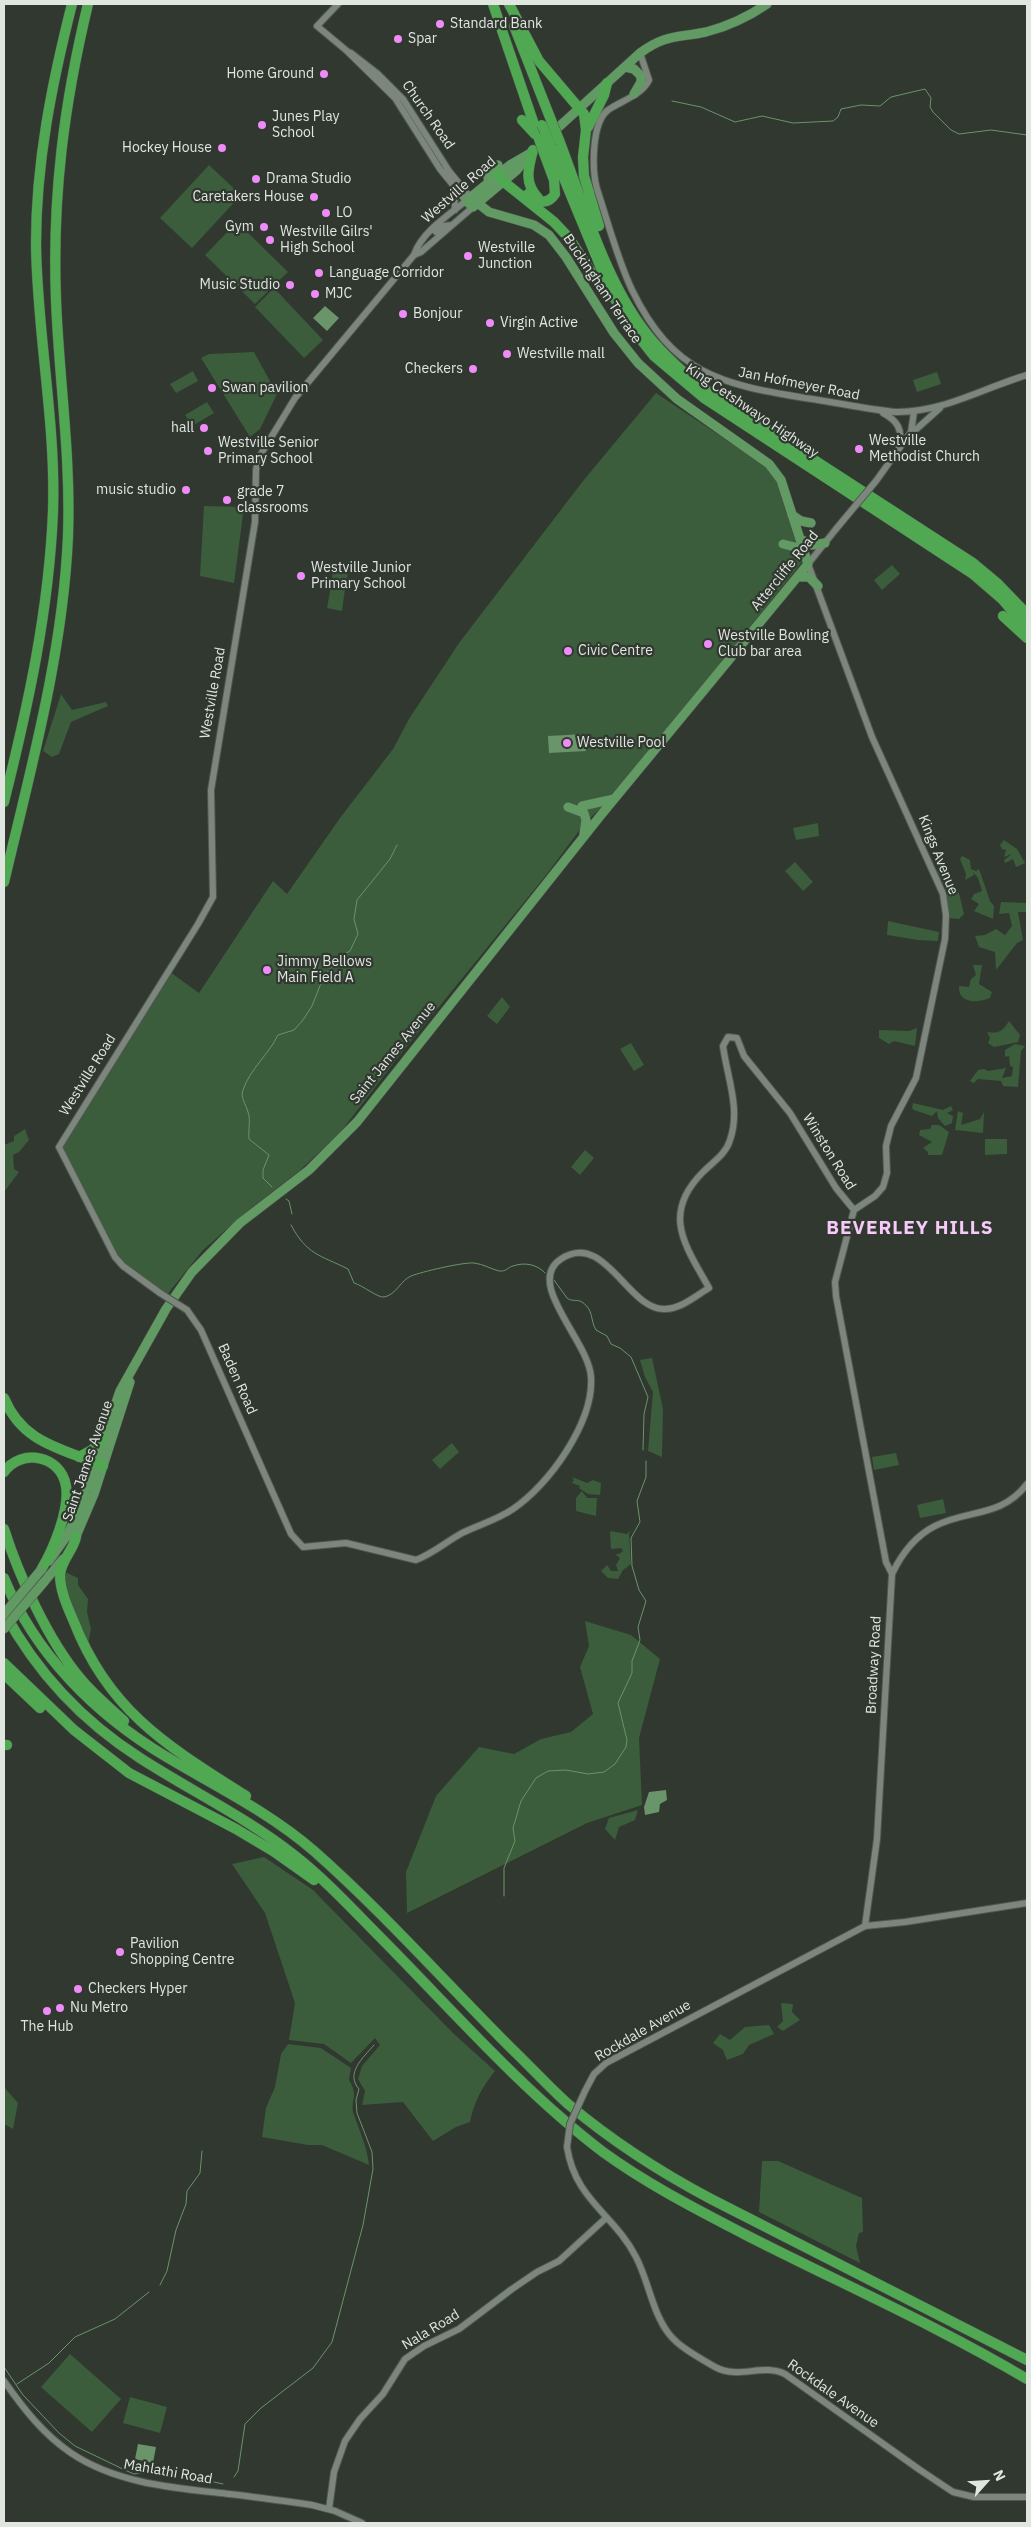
<!DOCTYPE html>
<html>
<head>
<meta charset="utf-8">
<style>
  body { margin:0 }
  #map { position:relative; width:1031px; height:2527px; overflow:hidden; background:#303830; font-family:"IBM Plex Sans",sans-serif }
  canvas { display:block }
  .frame { position:absolute; inset:0; border:5px solid #e1e6e0; pointer-events:none }
  .north { position:absolute; left:961px; top:2457px; width:50px; height:50px; -webkit-text-stroke:4px #303830; paint-order:stroke; rotate:64deg; font-size:14px; font-weight:700; line-height:20px; text-align:center; color:#e1e6e0 }
  .north::after { content:''; display:block; margin:auto; width:18px; height:22px; background:#e1e6e0; clip-path:polygon(50% 0,100% 100%,50% 72%,0 100%) }
</style>
</head>
<body>
<div id="map">
<canvas width="1031" height="2527"></canvas>
<div class="frame"></div>
<div class="north">N</div>
</div>
<script>
const ctx = document.querySelector('canvas').getContext('2d');
ctx.lineJoin = 'round';
function fillPath(path, color) { ctx.fillStyle = color; ctx.fill(path, 'evenodd'); }
function trace(path, color, width, dash) { ctx.strokeStyle = color; ctx.lineWidth = width; ctx.lineCap = dash ? 'butt' : 'round'; ctx.setLineDash(dash || []); ctx.stroke(path); }
function label(font, color, halo, rows, align = 'center') {
  ctx.font = font + ' "IBM Plex Sans",sans-serif'; ctx.lineWidth = 4.5; ctx.setLineDash([]); ctx.textBaseline = 'middle'; ctx.strokeStyle = halo; ctx.fillStyle = color; for (const [text, x, y, turn = 0] of rows) {
    ctx.save(); ctx.translate(x, y); ctx.rotate((+turn || 0) * Math.PI / 180); ctx.textAlign = isNaN(turn) ? turn : align; if (halo) ctx.strokeText(text, 0, 0); ctx.fillText(text, 0, 0); ctx.restore();
  }
}
fillPath(new Path2D(`
  M209,165L241,195L192,248L160,218Z
  M237,222L288,272L255,304L205,255Z
  M274,288L323,340L304,358L255,307Z
  M254,352L277,394L260,429L250,437L201,358L209,354Z
  M193,371L198,381L176,393L170,384Z
  M937,372L941,384L917,392L913,380Z
  M656,393L767,467L776,479L802,562L615,794L584,824L547,874L399,1056L339,1134L298,1172L251,1208L203,1250L166,1296L116,1257L60,1146L170,972L199,993L273,881L287,894L340,818L393,749L409,719L459,643L583,481Z
  M207,402L214,413L192,426L185,415Z
  M204,506L244,507L234,583L200,576Z
  M334,563L349,565L346,586L331,584Z
  M892,565L900,574L882,590L874,580Z
  M331,586L345,589L342,611L327,608Z
  M61,694L72,710L106,702L108,706L71,722L59,754L52,757L43,751Z
  M818,823L819,836L796,840L793,828Z
  M1004,840L1017,849L1025,863L1016,867L1013,859L1005,863L1004,860L1012,854L1004,857L1006,850L1002,849L1000,845Z
  M962,856L970,860L971,869L976,871L979,869L990,901L994,906L993,919L974,911L979,904L971,899L974,894L982,891L978,878L973,872L974,875L965,880L966,874L960,859Z
  M795,862L813,882L803,891L785,871Z
  M943,869L945,872L943,876L949,888L959,893L964,914L959,919L949,918L935,871Z
  M1001,902L1027,903V912H1018L1023,940L1017,943L996,970L995,952L979,947L975,936L985,935L996,929L1005,935L1012,926L1009,913L999,914Z
  M888,921L939,932L938,941L918,940L887,935Z
  M973,965H982L979,984L992,992L990,998C977,1003 958,1004 959,986L969,987L971,979L976,975Z
  M502,997L510,1007L497,1024L487,1016Z
  M1009,1021L1020,1035L1018,1042L994,1047L988,1043L990,1038L987,1032C999,1034 1003,1031 1009,1021Z
  M917,1028L915,1046L894,1041L889,1044L879,1038V1030L909,1031Z
  M631,1043L644,1065L634,1071L620,1049Z
  M1015,1044L1025,1046L1021,1051L1018,1087L1003,1086L1001,1081L978,1079L974,1083L970,1081L978,1070L984,1069L988,1071L1006,1068L1002,1078L1012,1076L1013,1067L1010,1066L1009,1056L1005,1057V1050Z
  M913,1103L943,1110L951,1106L953,1110L947,1113L953,1116L952,1123L945,1126L938,1118L937,1111L932,1116L914,1110L912,1108Z
  M958,1111L963,1113L961,1125L980,1119L984,1112L983,1133L955,1130Z
  M932,1125H939L949,1132L942,1155H928V1152L923,1148L932,1142L919,1135L920,1130L930,1129Z
  M25,1129L29,1140L19,1152L13,1155L14,1169L19,1172L4,1192V1145L14,1141V1136Z
  M985,1139H1007V1154L985,1155Z
  M585,1150L594,1158L580,1175L571,1167Z
  M652,1358L663,1409L662,1457L648,1451L653,1392L645,1377L640,1360Z
  M452,1443L459,1452L440,1469L432,1460Z
  M896,1453L899,1465L874,1470L872,1457Z
  M572,1477L587,1483L593,1480L601,1483L600,1495L588,1494L579,1488L580,1486L572,1483L574,1480Z
  M582,1491L587,1498H597L596,1516L576,1511V1498Z
  M943,1499L946,1513L920,1518L917,1505Z
  M631,1530L629,1534L631,1564L623,1570L618,1579L608,1578L601,1571L607,1565L611,1571H618L616,1565L620,1558L615,1554H619L623,1551L621,1548L611,1549L610,1531L627,1534Z
  M65,1572L78,1578V1585L88,1599L87,1612L91,1629L88,1644L65,1586Z
  M585,1621L631,1635L660,1659L639,1738L642,1805L587,1823L407,1913L406,1872L436,1796L479,1747L514,1754L541,1739L571,1732L593,1714L580,1667L589,1646Z
  M638,1810L635,1820L619,1827L615,1840L605,1829L609,1818Z
  M264,1857L313,1890L454,2034L495,2071C482,2087 474,2102 470,2122L456,2127L433,2141L403,2102L362,2105L365,2091L358,2079L362,2066L380,2045L375,2038L351,2063L324,2044L289,2040L295,2003L265,1913L232,1864Z
  M781,2003L793,2004L792,2012L800,2020L783,2031L777,2027L783,2021Z
  M769,2025L774,2034L749,2045L743,2054L727,2060L723,2050L713,2043L720,2034L730,2040L745,2027Z
  M288,2044L321,2048L351,2068L349,2080C360,2098 349,2100 354,2115C360,2132 367,2147 369,2165L322,2145H308L262,2137L266,2108L275,2087L281,2054Z
  M4,2087L18,2103L13,2129L4,2124Z
  M762,2161H778L862,2198L863,2232L859,2233L856,2246L860,2263L759,2212Z
  M70,2354L121,2399L92,2432L41,2387Z
  M130,2397L167,2407L160,2433L123,2423Z`), '#3b5d3b');
fillPath(new Path2D(`
  M325,306L339,318L327,331L313,318Z
  M585,734L586,751L549,753L548,736Z
  M666,1790L667,1800L660,1804L659,1812L645,1815L644,1807L649,1792Z
  M138,2444L156,2447L153,2463L135,2459Z`), '#6a946a');
trace(new Path2D(`
  M672,101L701,107L735,122L762,116L793,123L833,121L838,117L841,109L861,105L880,106L891,97L925,89L931,98L930,107L933,112L951,130L959,134L991,130L1027,135
  M272,1187L263,1178V1170L269,1155L249,1139C248,1130 251,1120 248,1112C246,1104 240,1098 243,1090C250,1069 269,1054 278,1035L294,1030L303,1020L312,1006L323,978L339,957L350,951L358,934L354,919L357,900L390,859L397,845
  M286,1199L289,1201L292,1214
  M291,1225C307,1255 320,1255 348,1269L354,1283C362,1285 378,1298 384,1297C396,1295 401,1280 411,1276C421,1272 463,1262 474,1263C483,1264 491,1269 499,1271C506,1272 508,1267 513,1266C524,1262 537,1264 545,1273
  M554,1280L567,1298C572,1302 577,1299 582,1302C594,1310 590,1320 596,1330L607,1336L611,1344L620,1348L631,1357L648,1397L644,1414L643,1450
  M504,1896V1868L515,1841L513,1828L521,1801L536,1778L548,1771L566,1770L588,1774L604,1772L615,1764L626,1747L627,1740L618,1703L632,1673V1661L640,1640L638,1627L646,1601L639,1590L632,1566L631,1538L640,1522L637,1501L646,1477V1461
  M160,2285L167,2271L176,2230L186,2204L187,2191L200,2173L202,2151
  M4,2367L23,2395L59,2433L75,2446L127,2471L134,2474L144,2472
  M17,2384L49,2363L75,2337L115,2319L149,2292
  M234,2477L238,2471L245,2424L261,2408L313,2368L332,2342L363,2225L373,2169L372,2152L357,2113L356,2100L359,2089C345,2073 363,2058 374,2045
  M214,2482L223,2484`), '#6a946a', 1);
const minor = new Path2D(`
  M351,53L378,74L403,99L449,171L470,197
  M640,53L649,80C642,95 621,101 608,110C591,123 592,171 597,189C608,222 617,258 632,290C673,374 720,384 805,398C835,402 865,409 895,412C942,413 983,388 1027,375
  M454,189L455,210
  M433,229L436,232L444,226L452,225
  M414,255L421,252L473,207
  M883,413C898,421 903,430 899,447
  M912,433L940,408
  M876,481L911,432L914,412
  M836,529L808,564L872,737L943,894L946,915L945,939L916,1078L891,1126L886,1146L887,1173L883,1187L875,1196L854,1210
  M854,1210L835,1282L836,1296L886,1562L892,1574
  M160,1293L123,1266L115,1257L59,1147L198,924L213,897L211,790L255,522L256,470L258,459L295,398L414,255C421,233 448,215 466,201L440,169L395,98L347,51L317,26L338,4
  M187,1310L201,1330L291,1534L303,1547L346,1543L416,1560C432,1554 446,1542 462,1533C478,1525 497,1520 513,1509C549,1485 594,1422 591,1377C589,1341 524,1283 561,1259C605,1230 628,1311 665,1309C681,1309 697,1295 709,1288C685,1245 661,1214 703,1172C713,1162 726,1154 730,1140C741,1109 727,1077 723,1046L728,1037L737,1038L744,1056L790,1113L836,1188L854,1210
  M865,1926L877,1839L892,1574C901,1555 915,1536 935,1526C968,1509 1001,1518 1027,1484
  M585,2091L594,2074L606,2063L865,1926L905,1922L1027,1903
  M567,2147C575,2200 614,2214 636,2257C649,2282 652,2312 669,2334C680,2348 700,2358 715,2367C739,2380 762,2363 785,2374L920,2470L953,2492L974,2497H1027
  M4,2381C23,2408 43,2434 71,2453C117,2484 175,2488 229,2494C256,2497 284,2501 312,2505L335,2511L362,2523
  M329,2509L334,2472L345,2441L360,2419L383,2394L405,2359L424,2346L459,2329L512,2289L537,2272L559,2261L606,2218`);
const major = new Path2D(`
  M625,67L634,69L641,76V82L634,94
  M551,134L640,53C666,34 677,38 706,32C729,26 748,17 767,4
  M488,178L498,165
  M473,207L517,170L532,151
  M473,207L466,201L510,165L529,154
  M792,515L801,521L811,523
  M800,539L812,545L825,543
  M783,544L795,547L805,554
  M798,577H809L818,586
  M582,806L614,799
  M568,807L584,813L586,820L584,834
  M74,1541L94,1494L130,1382
  M49,1561L66,1537L77,1515L120,1391L166,1309L192,1272L240,1223L309,1170L357,1122L601,815L808,564L781,480L769,464L677,399L638,363L614,333L566,257L549,235L534,225L489,212L470,197
  M44,1582L63,1559`);
const highway = new Path2D(`
  M493,4L539,139
  M509,4L539,61L584,114L586,130L583,157L584,176L599,226
  M514,26L551,120
  M522,120L535,134
  M588,127L604,95L607,83
  M559,140C582,200 604,277 643,329C659,351 679,369 700,386L973,563L997,583L1027,614
  M551,147L611,292L631,327L654,356L704,398L973,574L1002,599L1027,628
  M533,150C528,169 524,183 538,198
  M498,174L504,182L554,222L569,238L606,295
  M528,194C537,202 547,206 555,194L554,180L544,153
  M1003,616L1027,638
  M4,802C28,706 49,611 53,511C56,422 37,333 36,244C36,162 52,83 72,4
  M4,882C31,768 63,653 68,536C71,456 59,379 56,300C52,196 64,104 88,4
  M4,1398C23,1444 62,1448 103,1466
  M79,1457L92,1450L102,1439
  M4,1472C21,1448 61,1455 66,1486C70,1510 53,1550 41,1570
  M4,1529C19,1576 48,1640 80,1678C93,1694 109,1707 124,1721
  M76,1537C73,1551 61,1560 60,1575C60,1591 68,1608 74,1622C109,1712 169,1747 246,1796
  M4,1578C35,1654 95,1714 165,1756C215,1786 269,1812 314,1851C383,1912 445,1982 510,2047C530,2066 548,2086 568,2104C612,2141 660,2172 711,2199L1027,2360
  M4,1612C37,1673 82,1721 140,1758C191,1791 246,1817 294,1855C326,1880 354,1911 383,1940C454,2012 523,2091 603,2152C647,2184 696,2209 744,2234C838,2282 936,2325 1027,2379
  M4,1663L74,1730L129,1773L236,1829L273,1851L314,1880
  M4,1674L40,1708
  M4,1745H7`);
trace(minor, '#505750', 8);
trace(major, '#505750', 10);
trace(highway, '#505750', 11);
trace(minor, '#7c867c', 6);
trace(major, '#629a63', 9);
trace(highway, '#50a853', 10);
const minorBridge = new Path2D(`
  M836,529L876,481
  M160,1293L187,1310
  M567,2147L570,2124L585,2091`);
const majorBridge = new Path2D(`
  M4,1614L41,1570
  M4,1629L44,1582`);
const highwayBridge = new Path2D(`
  M551,120L559,140
  M542,125L551,147
  M539,139L544,153`);
trace(minorBridge, '#505750', 8, []);
trace(majorBridge, '#505750', 10, []);
trace(highwayBridge, '#505750', 11, []);
trace(minorBridge, '#7c867c', 6);
trace(majorBridge, '#629a63', 9);
trace(highwayBridge, '#50a853', 10);
for (const [x, y, r, color] of [
  [440,24,5,"#ef8bf7"],
  [398,39,5,"#ef8bf7"],
  [324,74,5,"#ef8bf7"],
  [262,125,5,"#ef8bf7"],
  [222,148,5,"#ef8bf7"],
  [256,179,5,"#ef8bf7"],
  [314,197,5,"#ef8bf7"],
  [326,213,5,"#ef8bf7"],
  [264,227,5,"#ef8bf7"],
  [270,240,5,"#ef8bf7"],
  [468,256,5,"#ef8bf7"],
  [319,273,5,"#ef8bf7"],
  [290,285,5,"#ef8bf7"],
  [315,294,5,"#ef8bf7"],
  [403,314,5,"#ef8bf7"],
  [490,323,5,"#ef8bf7"],
  [507,354,5,"#ef8bf7"],
  [473,369,5,"#ef8bf7"],
  [212,388,5,"#ef8bf7"],
  [204,428,5,"#ef8bf7"],
  [859,449,5,"#ef8bf7"],
  [208,451,5,"#ef8bf7"],
  [186,490,5,"#ef8bf7"],
  [227,500,5,"#ef8bf7"],
  [301,576,5,"#ef8bf7"],
  [708,644,5,"#ef8bf7"],
  [568,651,5,"#ef8bf7"],
  [567,743,5,"#ef8bf7"],
  [267,970,5,"#ef8bf7"],
  [120,1952,5,"#ef8bf7"],
  [78,1989,5,"#ef8bf7"],
  [60,2008,5,"#ef8bf7"],
  [47,2011,5,"#ef8bf7"]
]) { const dot = new Path2D(); dot.arc(x, y, r, 0, 2 * Math.PI); ctx.fillStyle = color; ctx.fill(dot); trace(dot, '#303830', 2); }
label('14px', '#e1e6e0', '#303830', [
  ["Standard Bank",450,24],
  ["Spar",408,39],
  ["Home Ground",314,74,"right"],
  ["Junes Play",272,117],
  ["School",272,133],
  ["Hockey House",212,148,"right"],
  ["Drama Studio",266,179],
  ["Caretakers House",304,197,"right"],
  ["LO",336,213],
  ["Gym",254,227,"right"],
  ["Westville Gilrs'",280,232],
  ["High School",280,248],
  ["Westville",478,248],
  ["Junction",478,264],
  ["Language Corridor",329,273],
  ["Music Studio",280,285,"right"],
  ["MJC",325,294],
  ["Bonjour",413,314],
  ["Virgin Active",500,323],
  ["Westville mall",517,354],
  ["Checkers",463,369,"right"],
  ["Swan pavilion",222,388],
  ["hall",194,428,"right"],
  ["Westville",869,441],
  ["Methodist Church",869,457],
  ["Westville Senior",218,443],
  ["Primary School",218,459],
  ["music studio",176,490,"right"],
  ["grade 7",237,492],
  ["classrooms",237,508],
  ["Westville Junior",311,568],
  ["Primary School",311,584],
  ["Westville Bowling",718,636],
  ["Club bar area",718,652],
  ["Civic Centre",578,651],
  ["Westville Pool",577,743],
  ["Jimmy Bellows",277,962],
  ["Main Field A",277,978],
  ["Pavilion",130,1944],
  ["Shopping Centre",130,1960],
  ["Checkers Hyper",88,1989],
  ["Nu Metro",70,2008],
  ["The Hub",47,2027,"center"]
], 'left');
label('14px', '#e1e6e0', '#303830', [
  ["Church Road",428,115,55],
  ["Westville Road",459,190,-41],
  ["Buckingham Terrace",602,289,56],
  ["Jan Hofmeyer Road",799,384,11],
  ["King Cetshwayo Highway",752,411,34],
  ["Attercliffe Road",785,571,-51],
  ["Westville Road",213,693,-80],
  ["Kings Avenue",938,855,68],
  ["Saint James Avenue",393,1053,-51],
  ["Westville Road",88,1075,-58],
  ["Winston Road",829,1152,58],
  ["Baden Road",237,1379,66],
  ["Saint James Avenue",88,1461,-71],
  ["Broadway Road",874,1665,-87],
  ["Rockdale Avenue",643,2031,-30],
  ["Nala Road",431,2330,-31],
  ["Rockdale Avenue",833,2394,35],
  ["Mahlathi Road",168,2472,10]
]);
ctx.letterSpacing = '1px';
label('bold 19px', '#f7caf9', '#303830', [
  ["BEVERLEY HILLS",910,1229]
]);
ctx.letterSpacing = '0px';
</script>
</body>
</html>
